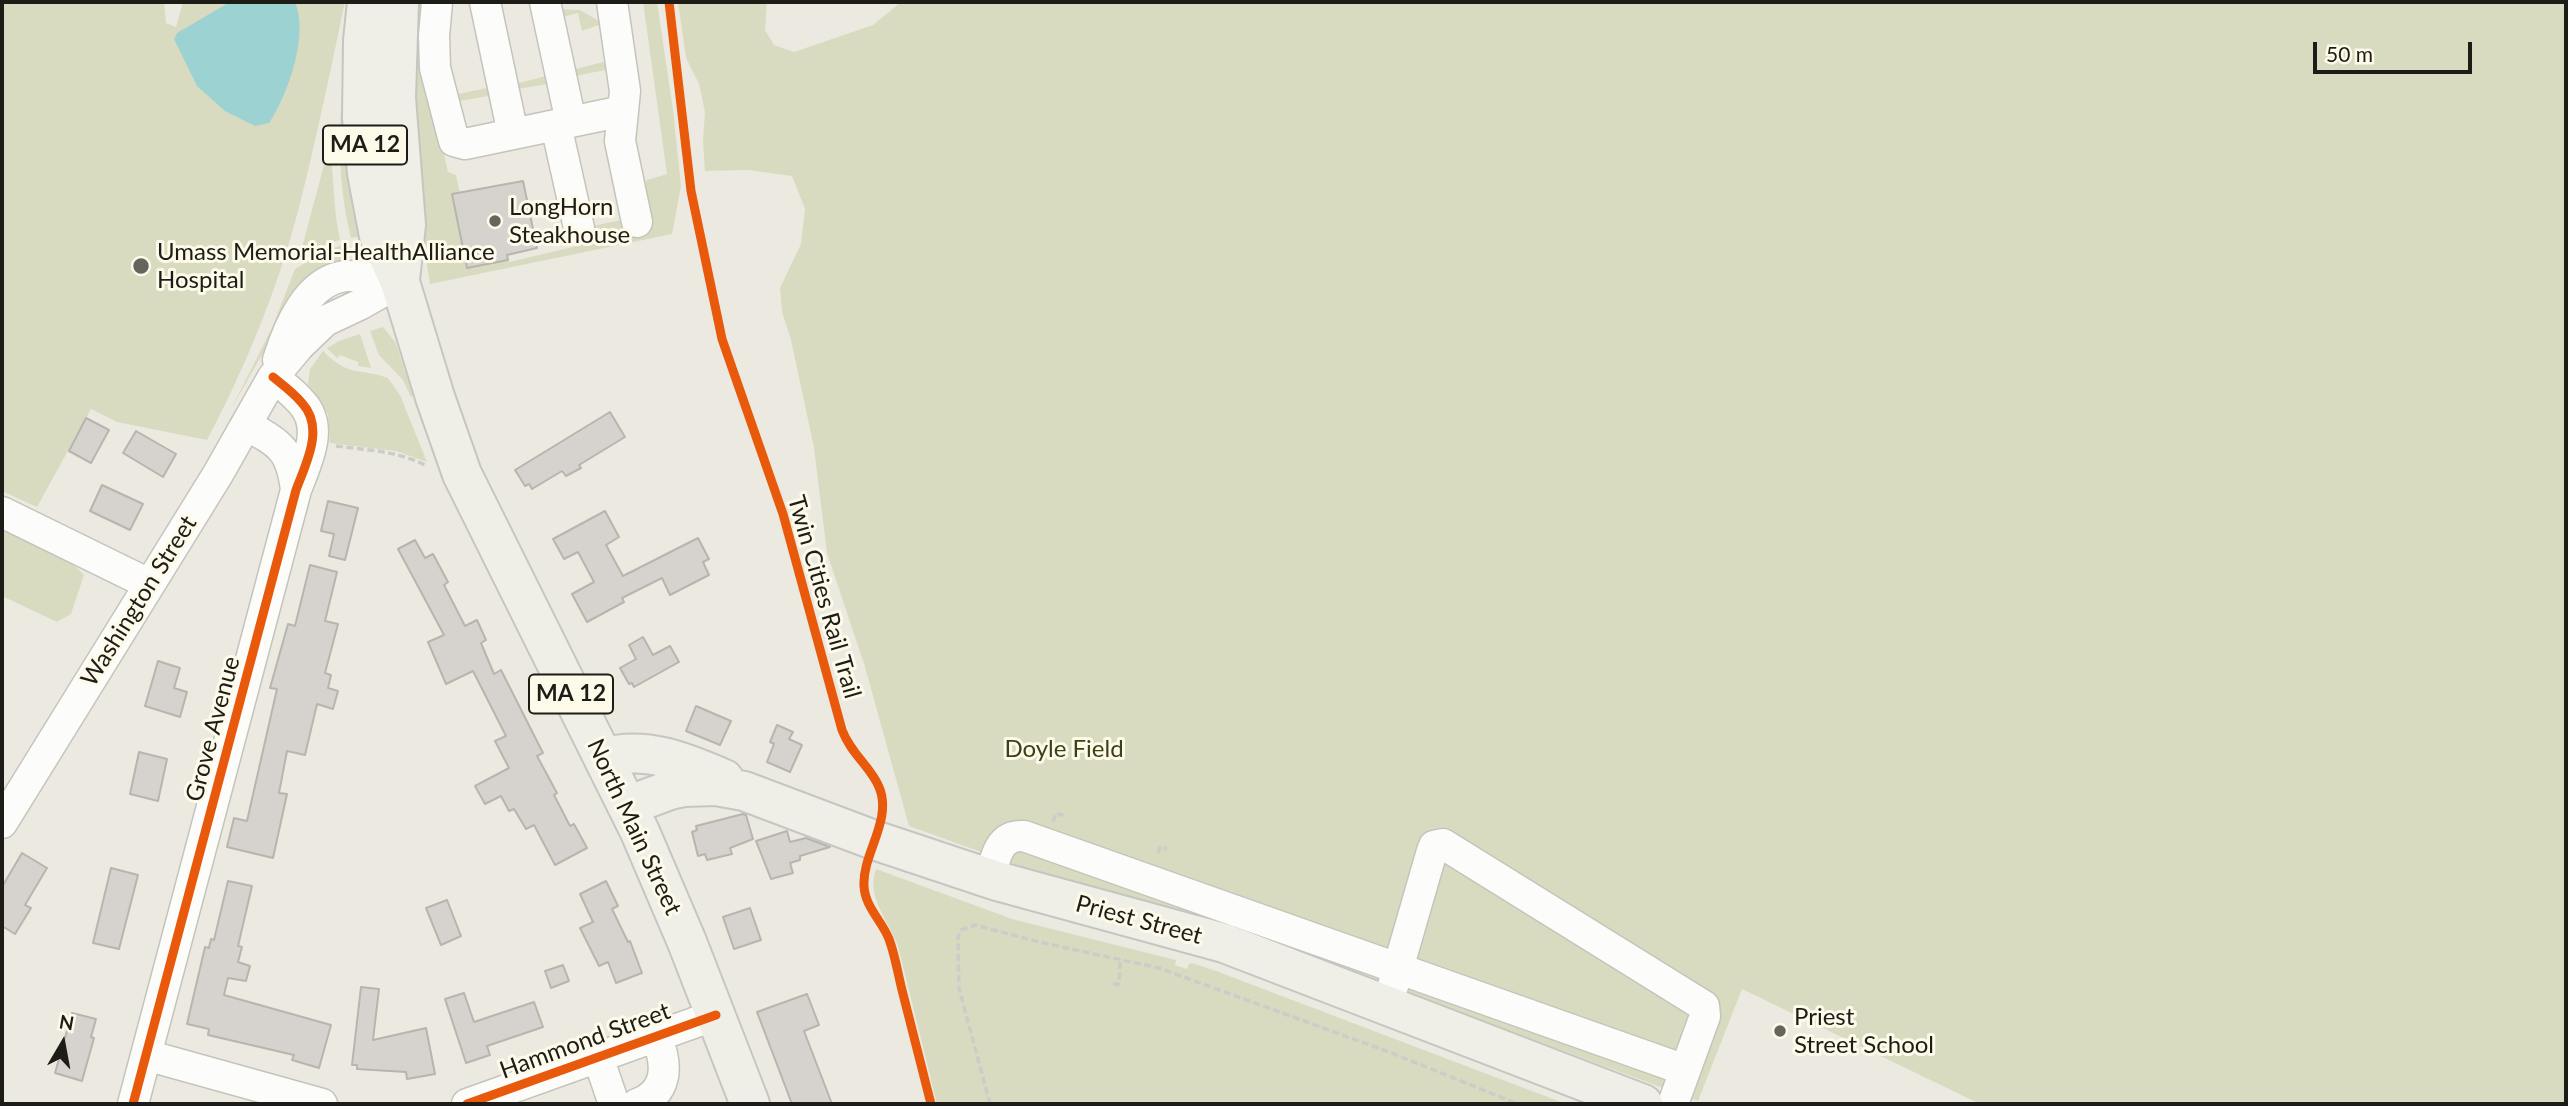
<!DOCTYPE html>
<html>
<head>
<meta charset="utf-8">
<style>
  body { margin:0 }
  #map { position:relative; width:2568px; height:1106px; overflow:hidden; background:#eceae0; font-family:Lato,sans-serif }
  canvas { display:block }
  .frame { position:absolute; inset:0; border:4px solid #1d1c16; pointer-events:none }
  .north { position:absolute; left:28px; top:1008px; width:70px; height:70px; -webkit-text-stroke:5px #fefae9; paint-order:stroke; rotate:10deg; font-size:19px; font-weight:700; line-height:28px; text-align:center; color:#1d1c16 }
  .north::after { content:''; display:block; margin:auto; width:24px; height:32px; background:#1d1c16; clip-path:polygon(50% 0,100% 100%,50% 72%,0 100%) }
  .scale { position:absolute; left:2313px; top:42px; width:159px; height:32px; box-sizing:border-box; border:4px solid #1d1c16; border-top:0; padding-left:9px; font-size:21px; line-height:24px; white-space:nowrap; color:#1d1c16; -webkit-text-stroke:5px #fefae9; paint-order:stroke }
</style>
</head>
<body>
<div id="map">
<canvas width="2568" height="1106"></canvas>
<div class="frame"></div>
<div class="north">N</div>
<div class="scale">50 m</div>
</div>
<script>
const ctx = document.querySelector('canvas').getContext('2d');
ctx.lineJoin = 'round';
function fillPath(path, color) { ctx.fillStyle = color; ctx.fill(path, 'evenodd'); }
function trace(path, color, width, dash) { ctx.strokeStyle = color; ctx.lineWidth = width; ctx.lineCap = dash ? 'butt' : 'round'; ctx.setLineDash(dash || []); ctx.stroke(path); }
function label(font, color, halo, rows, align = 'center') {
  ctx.font = font + ' Lato,sans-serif'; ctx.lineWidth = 6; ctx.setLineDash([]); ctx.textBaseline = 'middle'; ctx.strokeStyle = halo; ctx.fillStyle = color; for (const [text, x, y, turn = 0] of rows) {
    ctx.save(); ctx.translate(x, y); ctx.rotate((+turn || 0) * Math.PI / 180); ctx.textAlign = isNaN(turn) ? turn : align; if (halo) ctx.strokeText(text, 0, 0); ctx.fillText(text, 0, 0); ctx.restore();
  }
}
fillPath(new Path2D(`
  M2,2H164L166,23L176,27L183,2H345C330,72 316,142 298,211C277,291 245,368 207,440L117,422L91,409L37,507L2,491Z
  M413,2H427L422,55L448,172L456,175L460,193L452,195L466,268L508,260L509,262L590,243L588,236L592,226L622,220L647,180L667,174L643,2H657L673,110L681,186L672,234L430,284L416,196Z
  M678,2H767L765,30L774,45L794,52L873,25L901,2H2566V1104H1980L1742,989L1698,1101L1236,929L1028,869L909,826L865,667L827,553L814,448L791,340L782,312L780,288L801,244L805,209L792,176L748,170L705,171L703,141L705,112L699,84L686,58Z
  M559,9L580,10L599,21V25L582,31L578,13L562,17Z
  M603,62L608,66L605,70L575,76L572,70Z
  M345,74L362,236L351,238C338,185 337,127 345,74Z
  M546,76L548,84L518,89L515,84Z
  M487,88L492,92L489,96L459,101L457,100L459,94Z
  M330,142L336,218L340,240L313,249L299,259Z
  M342,245L346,261L285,314L230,411L272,328L295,269L325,251Z
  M383,327L396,343L413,396L411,397L403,380L379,355L370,331Z
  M360,334L371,368L358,366V362L340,355L337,358L327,348L339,341Z
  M323,351C350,378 357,367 388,378L400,395L427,462L396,451L330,443L328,414L308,384L310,369Z
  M2,526L72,563L84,575L71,614L57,622L2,596Z
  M876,869L1012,919L1176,960L1175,965L1187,969L1189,964L1192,963L1216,971L1566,1104H937L898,946C888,919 866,898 876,869Z`), '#d8dbc0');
fillPath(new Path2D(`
  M230,2H295C309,35 288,94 269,123L255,126L225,111L197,86L174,39L177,33Z`), '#9cd2d1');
const building = new Path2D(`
  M523,181L537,248L507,255L508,260L467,268L452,194Z
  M610,412L625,437L579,465L581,468L566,476L562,471L532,489L529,484L525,486L515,470Z
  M86,418L109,430L91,463L69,451Z
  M136,431L176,454L163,477L123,453Z
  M102,485L143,504L130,530L90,511Z
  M328,501L358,508L345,560L329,556L334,534L321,531Z
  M605,511L619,537L606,545L623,576L698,538L709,559L703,562L709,575L670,595L662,578L622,598L624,602L587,622L572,594L594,582L578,552L564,559L553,539Z
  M415,540L425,558L433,554L448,582L444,585L465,626L477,620L486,640L481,643L494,674L501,670L543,753L537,756L557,793L554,795L570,826L574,824L587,848L555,865L534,825L526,829L514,809L509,811L501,796L485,804L475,786L509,768L495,741L506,736L473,671L446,684L428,642L444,635L398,549Z
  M310,565L337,572L325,621L338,624L325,673L331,675L328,688L338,691L333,709L317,704L305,755L287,751L279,793L287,794L273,858L227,847L234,818L247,821L277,689L270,688L288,624L295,626Z
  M643,637L653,655L670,646L679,662L634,687L632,683L629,684L620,668L636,659L629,645Z
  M158,661L180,668L174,688L187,692L180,717L145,706Z
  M696,706L731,721L720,745L686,731Z
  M777,725L793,732L789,739L802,745L790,772L767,762L774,744L770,742Z
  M139,752L167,759L158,801L130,794Z
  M743,814L746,815L753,839L730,848L732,854L707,860L705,854L698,856L692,832L697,830L696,826Z
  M787,831L790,842L806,838L830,847L800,856V860L790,863L793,873L771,879L756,841Z
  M22,853L47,868L25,905L31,908L15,934L2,926V887Z
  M111,868L138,875L119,949L93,943Z
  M228,881L252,886L238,946L242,947L238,962L250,966L246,981L228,978L224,995L331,1025L319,1068L292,1060L294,1055L208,1035L209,1029L187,1024L205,947L209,948L211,939L214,940Z
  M606,881L618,906L612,909L628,942L630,941L642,973L616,983L608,962L599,966L580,928L593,922L580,894Z
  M447,900L461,936L441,945L426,908Z
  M750,908L761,940L734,949L723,917Z
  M563,965L569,981L551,988L545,971Z
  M361,987L379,989L373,1040L426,1028L435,1074L407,1079L406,1072L357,1069V1065H352Z
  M464,993L474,1022L534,1002L543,1027L487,1046L490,1055L466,1063L445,999Z
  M807,994L819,1025L804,1031L832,1104H792L757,1012Z
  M72,1013L96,1019L91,1037L94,1038L82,1081L55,1073Z`);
fillPath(building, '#d6d2cd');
trace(building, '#b8b4ae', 2);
const minor = new Path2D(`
  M437,2L434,36L435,68L454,141L465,144L623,111
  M485,2L513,134
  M545,2L571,122
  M612,2L625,91L620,141L637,222
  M556,125L579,228
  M278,360C288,328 307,280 346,276C363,275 383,280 400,282
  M246,425C281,444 291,450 296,490
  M2,512L149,584
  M2,823L218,474L273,377L299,346L325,321L361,304L400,282
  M989,878C996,858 998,834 1024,836L1685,1070
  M1393,986L1432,851L1434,846L1443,844L1704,1006L1705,1016L1673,1104
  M146,1055L322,1104
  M598,1057L614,1104
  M133,1104L296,490C306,463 325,428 302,403C294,393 283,385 273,377
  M467,1104L716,1015
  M637,1104C669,1093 668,1064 656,1036`);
const major = new Path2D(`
  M367,2L363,41L362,118L367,173L379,236L400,282L435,397L462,474L640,832L687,942L750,1104
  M399,2L396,98L406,225L400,280
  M603,758C644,745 685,762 724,779
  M627,806L670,790L684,787L716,786L744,791L874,840L997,881L1224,943L1643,1104`);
trace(minor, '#c5c4bc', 33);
trace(major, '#c6c6c1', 42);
trace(new Path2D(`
  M336,446C367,450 399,451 427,466
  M1053,822L1056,813L1062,815L1063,812
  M1158,853L1160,847L1165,849L1166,846
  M1113,984H1119L1120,959
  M990,1104L959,988L958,937L961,930L975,925L1039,942L1159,968L1389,1052L1518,1104`), '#ccccc9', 3.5, [7, 3.5]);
trace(minor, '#fcfcfa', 30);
trace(major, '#efefe8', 38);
trace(new Path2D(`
  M669,2L691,191L722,339L783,514L842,730C851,754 871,767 879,787C893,820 862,854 864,886C865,907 882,921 889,939C895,955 898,974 902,990C912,1028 921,1066 931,1104
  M133,1104L296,490C306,463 325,428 302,403C294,393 283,385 273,377
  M467,1104L716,1015`), '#e8590c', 9);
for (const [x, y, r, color] of [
  [495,221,7,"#65645d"],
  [141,266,9,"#65645d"],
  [1780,1031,7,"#65645d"]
]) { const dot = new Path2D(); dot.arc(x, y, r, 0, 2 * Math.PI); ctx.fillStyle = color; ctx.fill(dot); trace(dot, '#fefae9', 2.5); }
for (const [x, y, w] of [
  [365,145,84],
  [571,694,84]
]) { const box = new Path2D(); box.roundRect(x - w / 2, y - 19.5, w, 39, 5); ctx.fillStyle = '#fefae9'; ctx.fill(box); trace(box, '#1d1c16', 2); }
label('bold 23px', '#1d1c16', null, [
  ["MA 12",365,145],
  ["MA 12",571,694]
]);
label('24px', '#1d1c16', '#fefae9', [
  ["LongHorn",509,207],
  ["Steakhouse",509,235],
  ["Umass Memorial-HealthAlliance",157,252],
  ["Hospital",157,280],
  ["Priest",1794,1017],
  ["Street School",1794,1045]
], 'left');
label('24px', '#1d1c16', '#fefae9', [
  ["Twin Cities Rail Trail",824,597,74],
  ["Washington Street",139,601,-58],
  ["Grove Avenue",213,729,-75],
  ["North Main Street",634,827,65],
  ["Priest Street",1139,920,15],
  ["Hammond Street",585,1041,-20]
]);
label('24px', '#3b4115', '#fefae9', [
  ["Doyle Field",1064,749]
]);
</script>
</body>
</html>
